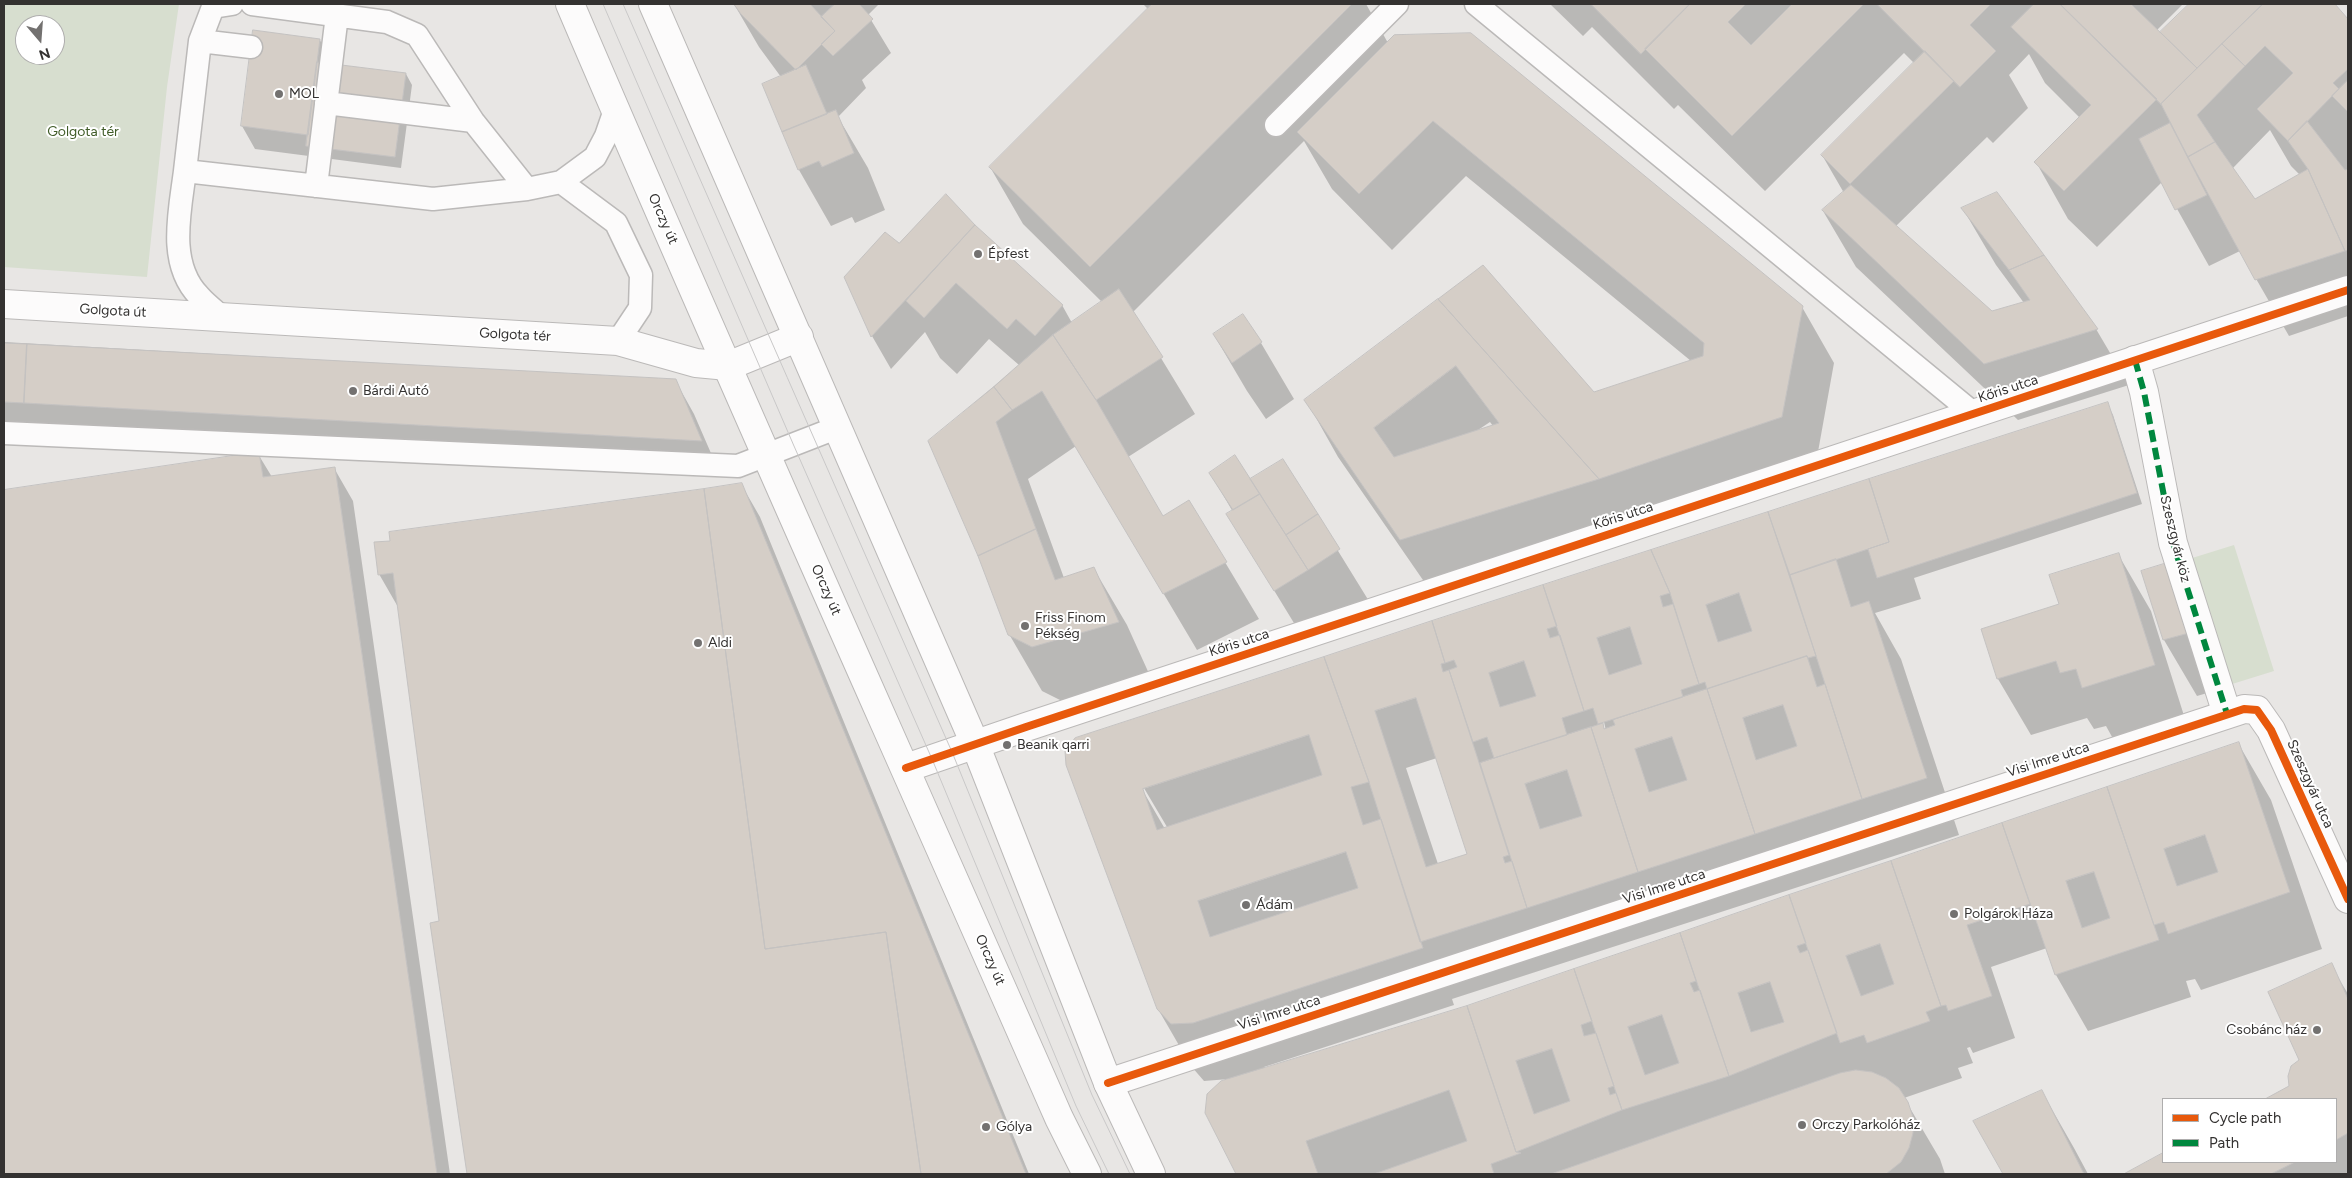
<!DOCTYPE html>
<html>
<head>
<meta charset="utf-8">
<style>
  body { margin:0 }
  #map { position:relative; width:2352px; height:1178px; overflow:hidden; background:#e8e6e4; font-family:Figtree,sans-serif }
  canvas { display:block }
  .frame { position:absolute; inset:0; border:5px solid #343231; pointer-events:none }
  .legend { position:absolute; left:2162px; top:1098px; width:175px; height:65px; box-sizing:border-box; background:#fff; border:1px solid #aeadad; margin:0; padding:6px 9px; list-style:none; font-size:15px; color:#343231 }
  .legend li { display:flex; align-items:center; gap:10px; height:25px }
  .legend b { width:25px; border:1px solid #aeadad }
  .north { position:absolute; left:15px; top:15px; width:50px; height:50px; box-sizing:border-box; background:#fff; border:1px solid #aeadad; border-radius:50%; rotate:162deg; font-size:14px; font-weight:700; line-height:20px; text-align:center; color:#343231 }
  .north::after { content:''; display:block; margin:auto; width:18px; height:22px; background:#737170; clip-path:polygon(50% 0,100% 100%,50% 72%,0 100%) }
</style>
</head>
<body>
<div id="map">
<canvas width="2352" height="1178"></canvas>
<div class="frame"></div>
<ul class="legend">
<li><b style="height:6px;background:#e8590c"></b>Cycle path</li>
<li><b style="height:6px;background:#00873e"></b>Path</li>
</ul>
<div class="north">N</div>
</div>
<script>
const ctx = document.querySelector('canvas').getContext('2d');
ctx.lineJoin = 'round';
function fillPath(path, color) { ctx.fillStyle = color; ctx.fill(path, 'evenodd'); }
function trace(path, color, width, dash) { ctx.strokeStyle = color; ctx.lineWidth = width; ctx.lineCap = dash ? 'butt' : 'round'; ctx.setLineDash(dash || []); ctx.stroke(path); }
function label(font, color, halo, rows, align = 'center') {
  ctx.font = font + ' Figtree,sans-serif'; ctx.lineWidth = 4; ctx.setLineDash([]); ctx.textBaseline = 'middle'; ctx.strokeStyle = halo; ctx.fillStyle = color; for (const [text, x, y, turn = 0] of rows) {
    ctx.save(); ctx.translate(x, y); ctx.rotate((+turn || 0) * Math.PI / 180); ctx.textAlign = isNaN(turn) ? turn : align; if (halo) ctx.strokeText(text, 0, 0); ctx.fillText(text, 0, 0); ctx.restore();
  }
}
fillPath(new Path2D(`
  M4,4H179L167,87L147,277L4,267ZM25,25H55V55H25Z
  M2234,545L2274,671L2229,685L2189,559Z`), '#d7decf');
fillPath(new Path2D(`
  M734,4H879L868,15L891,53L862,80L866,88L838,117L868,168L885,210L855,223L852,217L831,226L799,170L781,77L759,47Z
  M1143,4H1366L1388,43L1802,307L1834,363L1814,474L1434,596L1338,457L1306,400L1483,266L1594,393L1691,361L1466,176L1392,250L1332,189L1304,141L1133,312L1195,414L1128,457L1163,518L1189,502L1259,619L1197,650L1076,446L1028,479L1064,578L1094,569L1127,625L1151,678L1066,703L1042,691L1009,634L979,555L930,441L1019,365L989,339L957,374L940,358L925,332L891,369L872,336L845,277L899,245L946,196L974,226L1062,305L1072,323L1102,302L1023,224L990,167L1148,9ZM1490,422L1493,426L1478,430Z
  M1550,4H2183L2157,30L2160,34L2191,4H2333L2348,21V169L2346,171L2348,170V316L2289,336L2240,251L2209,266L2162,182L2097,247L2068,219L2036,162L2080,118L2045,83L2029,54L2009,75L2028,108L1993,143L1987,137L1896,226L1992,312L2024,303L1996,265L1963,209L2096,329L2129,385L2018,420L1856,267L1823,211L1844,193L1822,155L1914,63L1904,53L1765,191L1678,105L1674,109L1592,27L1583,36ZM2270,130L2291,166L2300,175L2255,201L2233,168Z
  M320,40L332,65L406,74L412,85L401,168L255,149L242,126Z
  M1242,316L1261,343L1294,399L1266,419L1247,391L1214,335Z
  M4,342L675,380L694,414L720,474L4,434Z
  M2107,403L2113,415L2142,504L1914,578L1921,599L1875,613L1901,659L1959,835L1452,999L1454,1005L1264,1067L1265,1069L1467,1007L2238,743L2271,800L2322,949L2201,990L2195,979L2186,981L2191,997L2088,1031L2056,975L2047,948L1991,967L2015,1038L1973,1053L1970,1047L1967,1048L1973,1063L1958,1068L1962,1078L1904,1098L1940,1159L1945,1174H1237L1206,1113L1229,1079L1204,1081L1191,1066L1158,1009L1076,739ZM1600,717H1603L1606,731L1603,727ZM1437,758L1469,854L1438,864L1406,768ZM1141,783L1167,827L1165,829L1139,784Z
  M258,454L272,477L334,468L353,501L450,1174H4V491Z
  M1282,460L1372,606L1308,646L1228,515L1233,512L1210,473L1250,481Z
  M741,484L760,517L1029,1174H468L437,966L440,922L398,607L379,574Z
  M2118,554L2151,611L2186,722L2116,744L2106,726L2094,729L2087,718L2031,735L1998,679L1983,630L2060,605Z
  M2166,565L2221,689L2197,696L2164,640L2142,572Z
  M2331,965L2348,994V1174H2126L2163,1155V1162H2336V1099H2268L2290,1087Z
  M2042,1092L2074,1148L2088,1174H2004L1975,1121Z`), '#0003');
const building = new Path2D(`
  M734,4H810L835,31L796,70L741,14Z
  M835,4H859L873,19L833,56L821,44L835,31L821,17Z
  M1152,4H1352L1090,267L989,167Z
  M1591,4H1690L1641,54Z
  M1690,4H1746L1728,22L1751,45L1792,4H1864L1732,136L1645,49Z
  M1877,4H1991L1970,25L1996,51L1960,87Z
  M2034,4H2060L2157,99L2064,191L2034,162L2091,105L2011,27Z
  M2060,4H2131L2197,68L2161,104Z
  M2189,4H2263L2197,68L2160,32Z
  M2263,4H2335L2348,19V69L2333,83L2339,89L2288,141L2257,109L2293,73L2265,46L2245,66L2222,44Z
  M253,30L320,39L308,135L241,126Z
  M1471,33L1803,306L1782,417L1599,479L1438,299L1483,265L1594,392L1703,356L1704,343L1433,121L1359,194L1297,132L1394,35Z
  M2222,44L2245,66L2197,115L2215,142L2188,157L2161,104Z
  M1925,51L1954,81L1850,184L1821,155Z
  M317,62L406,73L395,157L306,146Z
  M806,65L827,114L782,132L762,84Z
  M2348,80V112L2332,96Z
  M836,110L854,153L822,167L819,161L798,170L782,132Z
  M2307,121L2345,170L2348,169V250L2345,251L2308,169L2288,141Z
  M2170,123L2207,195L2175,210L2139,139Z
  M2215,142L2255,199L2308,169L2345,251L2255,280L2188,157Z
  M1851,185L1992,311L2030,300L2009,270L2044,255L2098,329L1984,364L1822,210Z
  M1997,192L2044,255L2009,270L1961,208Z
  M946,194L975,225L871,337L844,277L885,232L899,243Z
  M975,225L1063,305L1035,336L1016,319L1007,329L956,283L924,318L906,301Z
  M1119,289L1163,357L1096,400L1053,335Z
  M1438,299L1599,479L1400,540L1304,400ZM1456,366L1499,423L1394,457L1374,428Z
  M1243,314L1262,342L1232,363L1213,334Z
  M1053,335L1096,400L1163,516L1189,500L1227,562L1163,594L1042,391L1012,410L994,387Z
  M4,343L27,344L24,403L4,402Z
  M27,344L676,379L702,441L24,403Z
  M994,387L1012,410L996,422L1036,529L978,556L928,441Z
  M2108,402L2137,493L1877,578L1868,549L1889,542L1869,479Z
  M259,452L263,477L335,467L437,1174H4V490Z
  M1235,455L1260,494L1233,510L1209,473Z
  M1283,459L1318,514L1286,535L1250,479Z
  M1869,479L1889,542L1790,575L1768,512Z
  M742,483L1026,1174H921L886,932L765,949L704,489Z
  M704,489L765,949L886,932L921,1174H467L430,923L439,921L393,573L378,575L374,542L390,541L389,532Z
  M1260,494L1308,570L1274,591L1226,514Z
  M1768,512L1816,656L1808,658L1807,656L1707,689L1705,682L1699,684L1670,593L1651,550ZM1739,593L1752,631L1718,642L1706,605Z
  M1318,514L1340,549L1308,570L1286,535Z
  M1036,529L1055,580L1094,567L1119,622L1032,647L1008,635L978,556Z
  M1651,550L1670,593L1660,596L1663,607L1673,604L1699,684L1681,690L1683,697L1598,724L1593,708L1584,711L1543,585ZM1630,627L1642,664L1609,675L1597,638Z
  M2119,553L2155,665L2082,688L2076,669L2060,673L2056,661L1997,679L1981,629L2059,604L2049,575Z
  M1836,559L1851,607L1869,601L1927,778L1862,799L1790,575Z
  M2167,563L2189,633L2163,640L2141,571Z
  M1543,585L1557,626L1547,629L1550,638L1560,635L1584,711L1562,718L1567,735L1494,758L1487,737L1473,742L1449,670L1457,667L1454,660L1445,663L1432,621ZM1524,661L1536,696L1500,707L1489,673Z
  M1432,621L1445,663L1441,664L1443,672L1449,670L1509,855L1503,857L1505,863L1512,861L1527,908L1420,942L1369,782L1324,657ZM1416,698L1467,854L1426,867L1375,711Z
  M1807,656L1817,687L1825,684L1862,799L1755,834L1707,689ZM1783,705L1797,746L1756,760L1743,718Z
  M1324,657L1369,782L1351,787L1363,825L1381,819L1423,948L1193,1023L1171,1024L1157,1009L1066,765L1065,751L1075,738ZM1309,735L1322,775L1157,830L1143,789ZM1346,852L1358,888L1210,937L1198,901Z
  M1707,689L1755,834L1638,872L1591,727L1603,723L1604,729L1615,725L1613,720ZM1672,737L1687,780L1649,792L1635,749Z
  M1591,727L1638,872L1527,908L1480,763ZM1567,770L1582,816L1540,829L1525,784Z
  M2239,742L2290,892L2168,934L2164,922L2154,925L2107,787ZM2205,835L2218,872L2177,886L2164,849Z
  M2107,787L2159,940L2055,975L2002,823ZM2094,872L2110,918L2082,928L2066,881Z
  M2002,823L2030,904L1967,925L1992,996L1948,1011L1946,1005L1941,1006L1891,861Z
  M1891,861L1941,1006L1926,1012L1930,1021L1867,1043L1864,1035L1840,1043L1789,895ZM1880,944L1894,984L1861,996L1846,956Z
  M1789,895L1806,943L1797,946L1800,953L1808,950L1837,1033L1729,1076L1680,933ZM1770,982L1784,1022L1751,1032L1738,993Z
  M1680,933L1696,981L1690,983L1694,992L1700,990L1729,1076L1622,1110L1574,969ZM1662,1015L1679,1063L1645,1075L1628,1027Z
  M2332,963L2348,999V1133L2336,1140V1099H2265L2289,1086L2288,1076L2291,1066L2299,1060L2268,992Z
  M1574,969L1592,1021L1581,1025L1584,1036L1596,1033L1614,1086L1608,1088L1610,1095L1616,1093L1622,1110L1516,1152L1467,1006ZM1552,1049L1570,1101L1534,1114L1516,1061Z
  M1467,1006L1516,1152L1521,1153L1491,1164L1494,1174H1374L1467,1141L1449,1090L1306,1141L1318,1174H1236L1205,1113L1207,1094L1221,1081Z
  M1856,1070L1872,1072L1886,1078L1899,1088L1908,1102L1913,1117V1133L1909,1148L1901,1162L1886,1174H1551L1840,1073Z
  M2042,1090L2084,1174H2003L1973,1121Z
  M2163,1153V1162H2295L2271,1174H2124Z`);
fillPath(building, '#d5cec7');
trace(building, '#c4c2c1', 1);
const service = new Path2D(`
  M252,4L387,22L417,35L473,121L527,189
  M1476,4L1973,413
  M200,41L251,47
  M326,103L473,121
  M1276,125L1397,4
  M185,171L200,41L213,7L232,4
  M561,182L616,223L641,275L640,308L618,341
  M316,186L337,15
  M222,317C214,310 206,304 199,296C167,263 180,211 185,171L433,199L527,189L561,182L595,157L606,136L615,110
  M4,433L738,466L836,428`);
const pedestrian = new Path2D(`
  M2135,360L2144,392L2173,543L2227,714`);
const minor = new Path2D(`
  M4,304L618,341L696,363L728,366L799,337
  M906,768L1026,727L2348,290
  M1108,1083L2244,709L2257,710L2271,730L2348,899`);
const tertiary = new Path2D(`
  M570,4C729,377 896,746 1059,1118L1087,1174
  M653,4L975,744L1108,1083L1151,1174`);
trace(service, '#bbb9b8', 25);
trace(pedestrian, '#bbb9b8', 30);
trace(minor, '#bbb9b8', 30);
trace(tertiary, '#bbb9b8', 30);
trace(service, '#fcfbfb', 22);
trace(pedestrian, '#fcfbfb', 28);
trace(minor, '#fcfbfb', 28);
trace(tertiary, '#fcfbfb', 28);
trace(new Path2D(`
  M603,4L794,446L932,759L1076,1106L1109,1174
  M623,4L952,752L1092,1095L1130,1174`), '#c9c8c8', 1);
trace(new Path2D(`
  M2135,360L2144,392L2173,543L2227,714`), '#00873e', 6, [12, 6]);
trace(new Path2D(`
  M906,768L1026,727L2348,290
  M1108,1083L2244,709L2257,710L2271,730L2348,899`), '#e8590c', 8);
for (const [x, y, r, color] of [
  [279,94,5,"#737170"],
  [978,254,5,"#737170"],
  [353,391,5,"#737170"],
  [1025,626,5,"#737170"],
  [698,643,5,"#737170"],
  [1007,745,5,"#737170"],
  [1246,905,5,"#737170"],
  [1954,914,5,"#737170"],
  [2317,1030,5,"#737170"],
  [1802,1125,5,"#737170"],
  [986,1127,5,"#737170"]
]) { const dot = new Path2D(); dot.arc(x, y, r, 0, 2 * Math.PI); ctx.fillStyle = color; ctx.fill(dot); trace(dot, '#fff', 2); }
label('14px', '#343231', '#fff', [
  ["MOL",289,94],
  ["Épfest",988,254],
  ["Bárdi Autó",363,391],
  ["Friss Finom",1035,618],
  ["Pékség",1035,634],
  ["Aldi",708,643],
  ["Beanik qarri",1017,745],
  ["Ádám",1256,905],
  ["Polgárok Háza",1964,914],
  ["Csobánc ház",2307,1030,"right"],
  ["Orczy Parkolóház",1812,1125],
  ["Gólya",996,1127]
], 'left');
label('14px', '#405c28', '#fff', [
  ["Golgota tér",83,132]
]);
label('14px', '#343231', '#fff', [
  ["Orczy út",663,219,66],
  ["Golgota út",113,311,3],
  ["Golgota tér",515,335,3],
  ["Kőris utca",2008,389,-18],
  ["Kőris utca",1623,516,-18],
  ["Szeszgyár köz",2175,539,76],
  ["Orczy út",826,590,66],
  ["Kőris utca",1239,643,-18],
  ["Visi Imre utca",2048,760,-18],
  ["Szeszgyár utca",2310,784,66],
  ["Visi Imre utca",1664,887,-18],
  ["Orczy út",990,960,66],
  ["Visi Imre utca",1279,1013,-18]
]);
</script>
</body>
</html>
